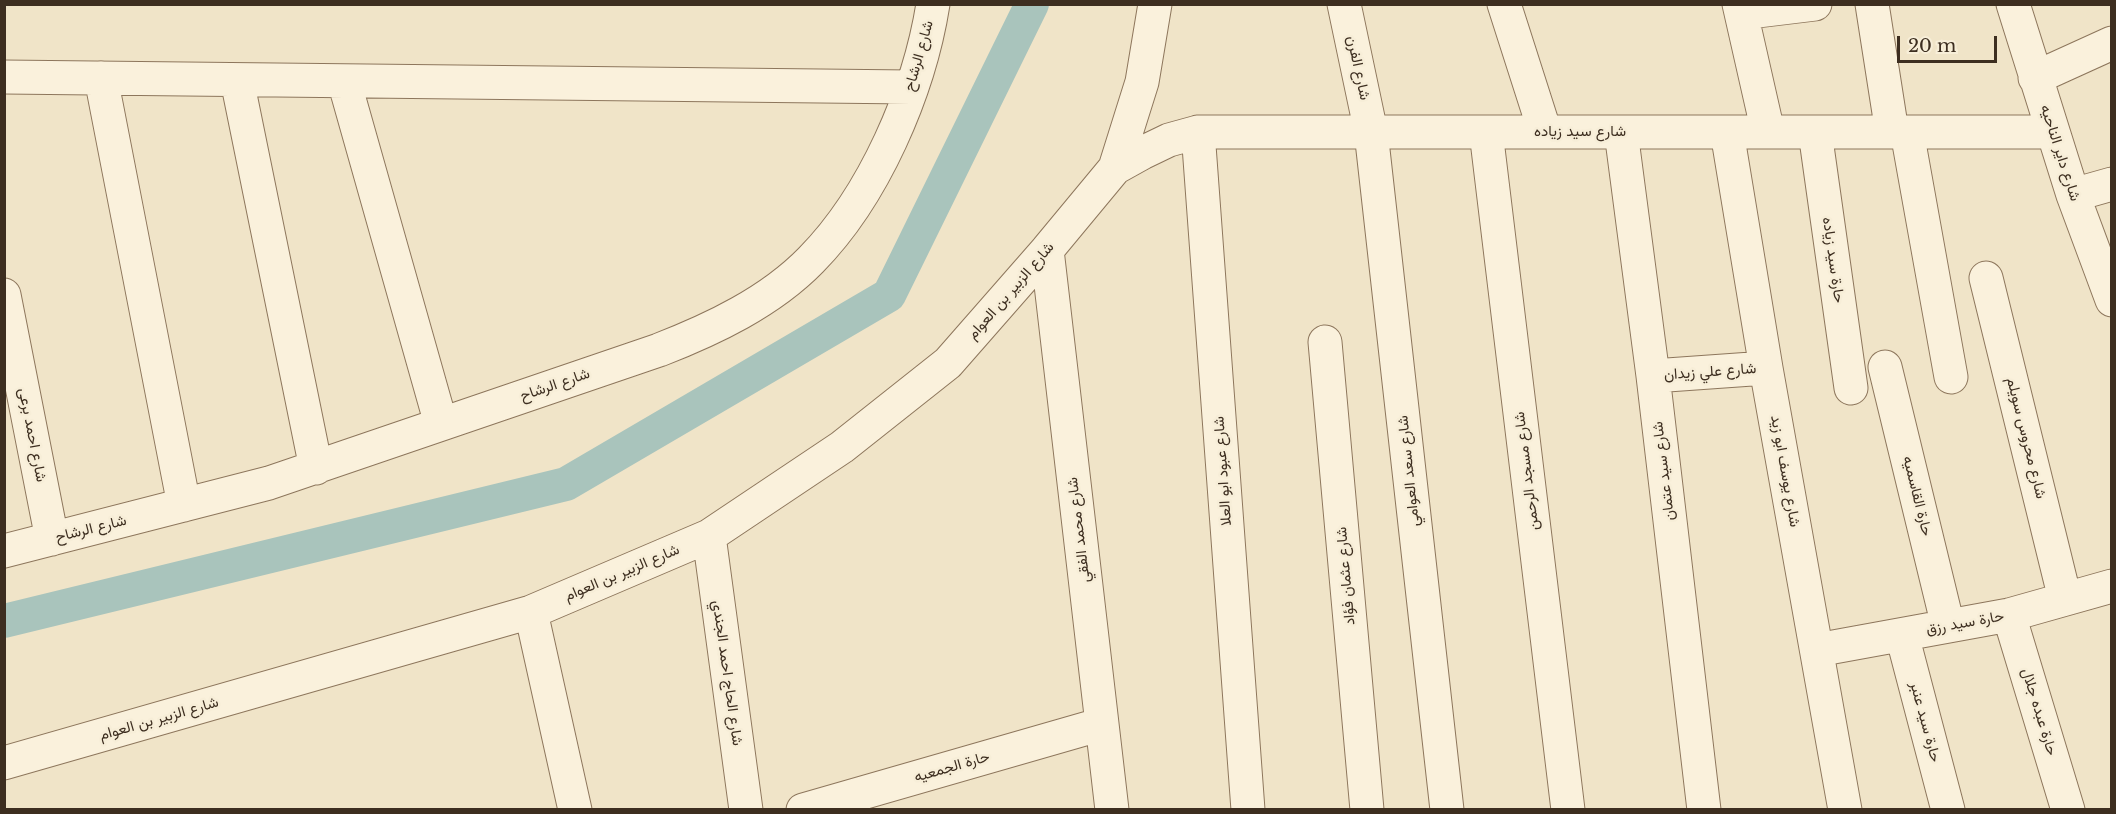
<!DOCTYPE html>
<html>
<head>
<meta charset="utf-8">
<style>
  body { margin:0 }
  #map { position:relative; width:2116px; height:814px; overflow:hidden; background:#f0e4c8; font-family:"Libre Baskerville",serif }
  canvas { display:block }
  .frame { position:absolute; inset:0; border:6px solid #3d2e20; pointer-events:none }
  .scale { position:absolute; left:1897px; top:36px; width:100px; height:27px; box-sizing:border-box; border:3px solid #3d2e20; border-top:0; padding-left:8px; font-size:18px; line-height:21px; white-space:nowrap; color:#3d2e20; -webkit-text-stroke:4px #f7eed8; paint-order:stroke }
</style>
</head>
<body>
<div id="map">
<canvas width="2116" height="814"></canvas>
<div class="frame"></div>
<div class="scale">20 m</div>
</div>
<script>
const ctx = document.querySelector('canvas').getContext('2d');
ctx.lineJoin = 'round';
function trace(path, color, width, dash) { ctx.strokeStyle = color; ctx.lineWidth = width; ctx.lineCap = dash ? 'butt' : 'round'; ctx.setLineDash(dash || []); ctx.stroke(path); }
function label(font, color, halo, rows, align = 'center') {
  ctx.font = font + ' "Libre Baskerville",Vazirmatn,serif'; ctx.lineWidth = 5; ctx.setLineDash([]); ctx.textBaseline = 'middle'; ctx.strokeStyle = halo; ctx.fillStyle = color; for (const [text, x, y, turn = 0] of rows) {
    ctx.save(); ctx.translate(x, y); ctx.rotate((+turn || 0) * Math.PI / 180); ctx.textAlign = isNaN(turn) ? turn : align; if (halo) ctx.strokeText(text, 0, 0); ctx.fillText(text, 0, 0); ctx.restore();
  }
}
trace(new Path2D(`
  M4,621L566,484L889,295L1032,4`), '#a9c4bc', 34);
const minor = new Path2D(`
  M1344,4L1371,132L1447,810
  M1504,4L1545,132
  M1739,4L1768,132
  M1872,4L1892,132
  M2013,4L2073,195L2112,300
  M1741,13L1815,4
  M4,77L911,87
  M101,78L184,505
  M2035,78L2112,43
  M237,80L316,468
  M344,81L441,424
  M1198,132L1248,810
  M1486,132L1568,810
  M1621,132L1653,376L1704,810
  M1727,132L1766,368L1845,810
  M1815,132L1851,388
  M1907,132L1951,377
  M1115,168L1142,82L1155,4
  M2073,195L2112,184
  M1047,250L1112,810
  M1986,278L2065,599
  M4,295L52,539
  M1325,342L1367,810
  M1885,367L1948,626
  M1653,376L1766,368
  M709,536L746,810
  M4,551L269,483L659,350C713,329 770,302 811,260C874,196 919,92 933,4
  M531,612L575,810
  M2009,615L2068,810
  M1902,635L1948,810
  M1817,650L2009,615L2112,586
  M4,763L531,612L709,536L842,447L948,363L1047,250L1115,168L1142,153L1169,140L1198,132H2053
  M803,810L1102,724`);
trace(minor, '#8d765c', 35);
trace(minor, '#faf1dc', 33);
label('15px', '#3d2e20', '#f7eed8', [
  ["شارع الرشاح",919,56,-74],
  ["شارع الفرن",1358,68,78],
  ["شارع سيد زياده",1580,132],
  ["شارع داير الناحيه",2060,153,72],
  ["حارة سيد زياده",1833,260,82],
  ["شارع الزبير بن العوام",1011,291,-49],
  ["شارع علي زيدان",1710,372,-4],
  ["شارع الرشاح",555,385,-19],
  ["شارع احمد برعى",32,435,79],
  ["شارع محروس سويلم",2026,438,76],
  ["شارع عبود ابو العلا",1223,471,-94],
  ["شارع سعد العوامي",1409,471,-96],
  ["شارع مسجد الرحمن",1527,471,-97],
  ["شارع سيد عتمان",1664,471,-97],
  ["شارع يوسف ابو زيد",1785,471,80],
  ["حارة القاسميه",1917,496,76],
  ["شارع الرشاح",91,529,-14],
  ["شارع محمد الفقي",1079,530,-97],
  ["شارع الزبير بن العوام",622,573,-23],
  ["شارع عثمان فؤاد",1346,576,-95],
  ["حارة سيد رزق",1965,623,-10],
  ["شارع الحاج احمد الجندي",727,673,82],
  ["حارة عبده جلال",2039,712,73],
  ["شارع الزبير بن العوام",159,719,-16],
  ["حارة سيد عنبر",1925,722,75],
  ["حارة الجمعيه",952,767,-16]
]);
</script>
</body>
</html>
